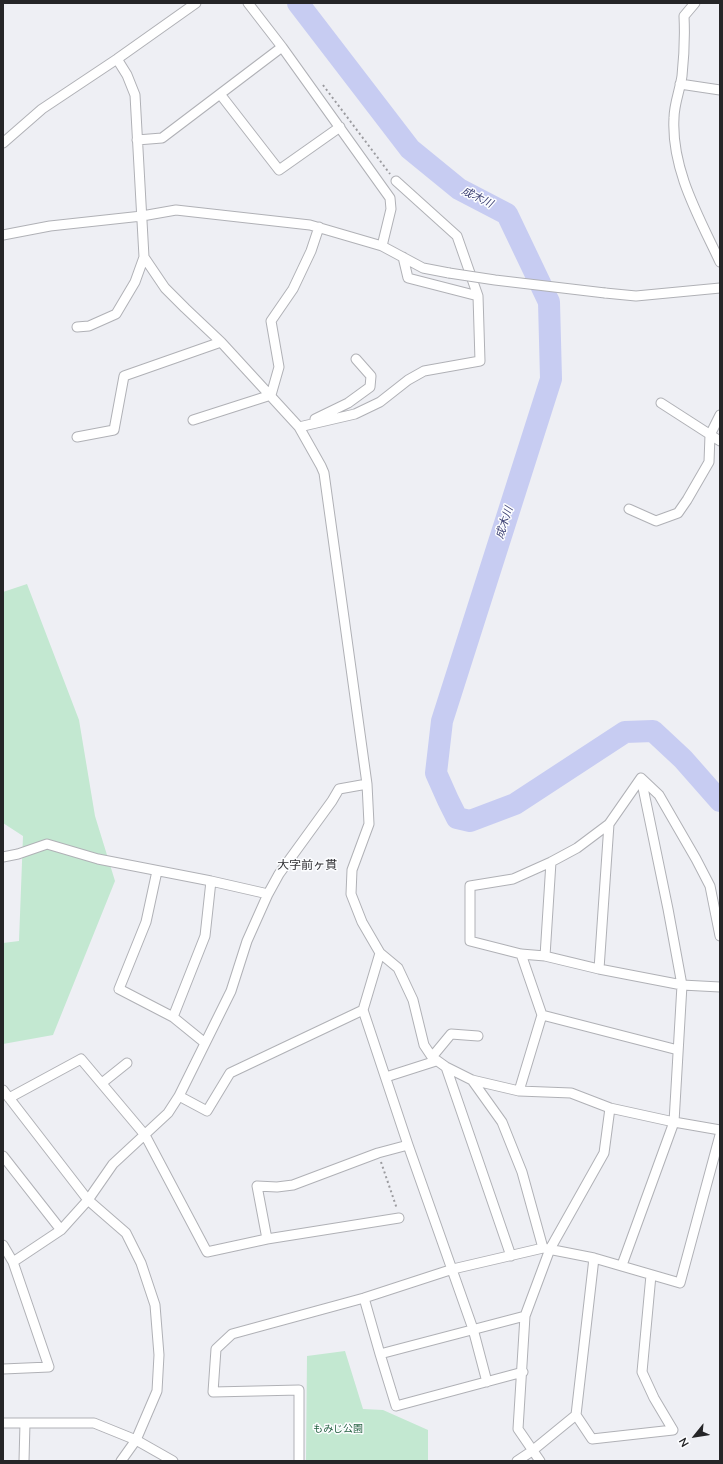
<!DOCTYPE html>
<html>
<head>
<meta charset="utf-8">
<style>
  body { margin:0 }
  #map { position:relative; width:723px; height:1464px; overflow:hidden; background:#eeeff4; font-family:"Nunito Sans",sans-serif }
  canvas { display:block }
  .frame { position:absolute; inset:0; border:4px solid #252527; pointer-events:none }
  .north { position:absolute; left:675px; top:1416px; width:40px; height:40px; -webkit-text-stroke:3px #fcfdff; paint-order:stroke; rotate:240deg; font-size:11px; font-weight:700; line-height:16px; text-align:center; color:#252527 }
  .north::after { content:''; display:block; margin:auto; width:14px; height:18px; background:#252527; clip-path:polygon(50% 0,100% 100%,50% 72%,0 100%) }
</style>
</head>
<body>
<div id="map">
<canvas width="723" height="1464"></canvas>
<div class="frame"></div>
<div class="north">N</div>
</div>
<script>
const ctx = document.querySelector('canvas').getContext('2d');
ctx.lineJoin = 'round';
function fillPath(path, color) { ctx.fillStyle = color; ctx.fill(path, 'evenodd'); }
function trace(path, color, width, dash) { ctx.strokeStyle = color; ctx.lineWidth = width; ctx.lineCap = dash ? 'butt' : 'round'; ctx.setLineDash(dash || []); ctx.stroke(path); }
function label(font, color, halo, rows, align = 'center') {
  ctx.font = font + ' "Nunito Sans","Noto Sans JP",sans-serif'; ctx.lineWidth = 3; ctx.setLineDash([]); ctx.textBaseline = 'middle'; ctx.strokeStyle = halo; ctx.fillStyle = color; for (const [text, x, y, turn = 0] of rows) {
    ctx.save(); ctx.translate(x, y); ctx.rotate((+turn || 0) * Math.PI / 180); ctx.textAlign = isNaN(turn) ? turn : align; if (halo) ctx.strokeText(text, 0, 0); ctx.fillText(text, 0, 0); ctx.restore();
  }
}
fillPath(new Path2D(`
  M27,584L79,720L95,816L115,881L53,1035L3,1044V943L19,941L23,836L3,823V592Z
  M345,1351L363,1409L383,1410L428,1430V1461L306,1460L307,1356Z`), '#c3e8d1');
trace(new Path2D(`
  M298,3L410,149L459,189L507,214L549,302L551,379L442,721L436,773L448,800L457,818L470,821L515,804L625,732L653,731L683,759L720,801`), '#c7ccf2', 22);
const street = new Path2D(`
  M248,3L282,47L390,198L391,209L382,246
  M695,3L684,16C685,36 684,57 682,76C680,90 674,104 674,118C671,169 699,217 720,262
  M117,59L127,75L135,95L144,257L165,288L185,308L221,342L299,427L321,466L324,473L367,784L369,824L352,870L351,894L362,922L380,953L398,968L413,1000L424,1045L432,1057L446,1067L472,1080L519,1091L571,1093L610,1108L674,1122L720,1130
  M680,84L720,90
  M220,94L279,170L340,127
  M137,140L162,138L282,47
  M3,143L42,109L117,59L196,3
  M396,181L457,236L478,296
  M3,235L50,226L142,216L176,210L310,225L382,246L423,268L449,273
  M605,293L636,296L720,288
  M77,327L89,326L116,314L135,282L144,257
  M661,403L720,441
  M315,419L348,403L370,387L371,376L356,359
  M193,420L271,395L279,367L271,321L293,289L311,251L319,227
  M299,427L355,414L380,402L408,380L424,371L480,361L478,296L408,278L403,257
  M77,437L114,430L124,376L221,342
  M629,509L656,521L678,513L687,500L709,462L710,435L720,415
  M641,778L609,824L577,848L551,862L513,879L470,886V941L521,954L545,956L599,969L682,985L720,987
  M641,778L659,795L696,859L710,886L720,936
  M3,857L18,854L47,844L98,859L211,881L268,894
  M157,871L146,922L119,989L173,1017L205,1043
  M380,953L363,1010L408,1145L473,1329L487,1382
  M545,956L551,862
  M599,969L609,824
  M542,1015L678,1050
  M173,1017L205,936L211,881
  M432,1057L451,1034L478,1036
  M446,1067L511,1256
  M386,1077L436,1061
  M472,1080L502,1122L522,1172L543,1248
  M102,1083L127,1063
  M3,1090L88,1200L126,1233L141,1263L155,1305L159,1355L157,1391L136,1440L121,1461
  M519,1091L542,1015L521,954
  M179,1096L207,1111L230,1073L363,1010
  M9,1098L81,1059L145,1135L207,1252L267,1239L399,1218
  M3,1156L61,1230
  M267,1239L257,1186L277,1187L293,1185L378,1153L408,1145
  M3,1245L13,1262L61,1230L88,1200L113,1164L168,1113L179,1096L231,991L247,941L268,894L279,874L332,801L339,789L367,784
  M594,1258L576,1415L592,1439L673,1430L654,1398L642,1372L651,1275
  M622,1265L674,1122L682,985L668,909L641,778
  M364,1298L380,1354L396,1406L523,1372
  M380,1354L525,1316
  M3,1369L49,1367L13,1262
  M3,1423H94L136,1440L173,1461
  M24,1461L25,1423
  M299,1461V1390L213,1392L216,1349L232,1334L364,1298L453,1269L543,1248L594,1258L680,1283L720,1135
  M517,1461L532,1451L576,1415
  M540,1461L518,1429L525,1316L550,1249L604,1153L610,1108`);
trace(street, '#b0b1b6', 11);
trace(new Path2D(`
  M323,85L390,174
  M381,1162L397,1209`), '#9b9b9f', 2, [2, 3]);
trace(street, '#fff', 9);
const streetBridge = new Path2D(`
  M449,273L495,280L605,293`);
trace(streetBridge, '#b0b1b6', 11, []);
trace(streetBridge, '#fff', 9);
label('10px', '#225f3f', '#fcfdff', [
  ["もみじ公園",338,1430]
]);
label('italic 11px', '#414577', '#fcfdff', [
  ["成木川",477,198,27],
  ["成木川",505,523,-72]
]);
label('12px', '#2f2f33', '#fcfdff', [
  ["大字前ヶ貫",307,866]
]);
</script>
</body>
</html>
